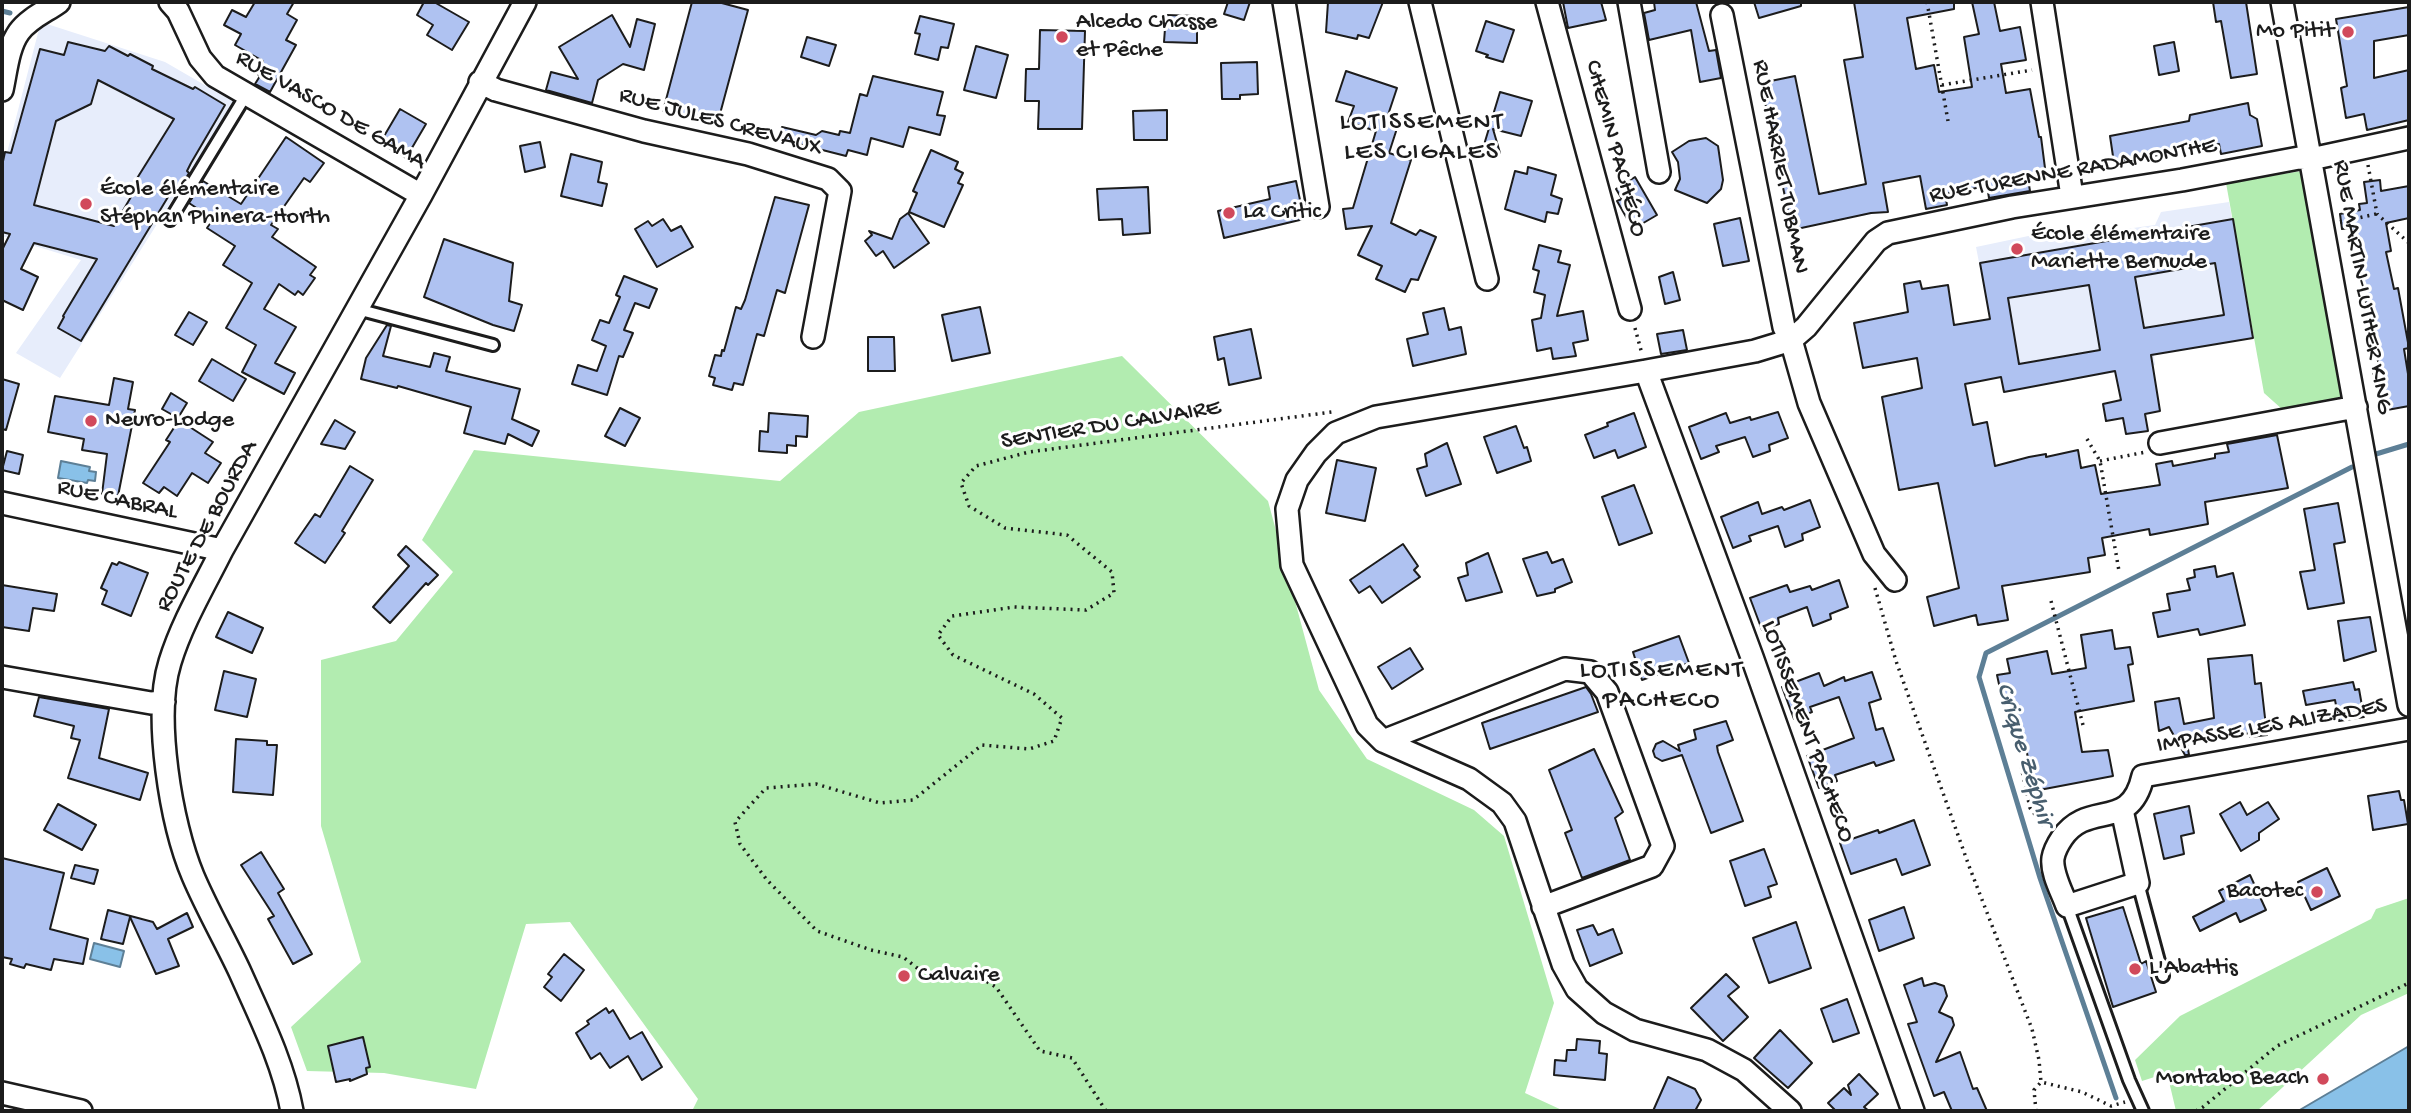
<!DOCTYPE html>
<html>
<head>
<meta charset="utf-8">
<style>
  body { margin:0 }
  #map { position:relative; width:2411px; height:1113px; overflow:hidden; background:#fff; font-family:"Gochi Hand",sans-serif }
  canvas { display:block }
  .frame { position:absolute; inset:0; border:4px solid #1c1c1c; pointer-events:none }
</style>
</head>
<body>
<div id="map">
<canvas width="2411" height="1113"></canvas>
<div class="frame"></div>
</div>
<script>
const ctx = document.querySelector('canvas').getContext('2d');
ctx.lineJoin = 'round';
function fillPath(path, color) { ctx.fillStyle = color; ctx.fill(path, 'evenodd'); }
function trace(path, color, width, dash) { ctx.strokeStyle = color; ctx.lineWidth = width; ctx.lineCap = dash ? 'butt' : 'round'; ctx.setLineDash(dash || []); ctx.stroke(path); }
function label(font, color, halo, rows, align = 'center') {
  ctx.font = font + ' "Gochi Hand",sans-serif'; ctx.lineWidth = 6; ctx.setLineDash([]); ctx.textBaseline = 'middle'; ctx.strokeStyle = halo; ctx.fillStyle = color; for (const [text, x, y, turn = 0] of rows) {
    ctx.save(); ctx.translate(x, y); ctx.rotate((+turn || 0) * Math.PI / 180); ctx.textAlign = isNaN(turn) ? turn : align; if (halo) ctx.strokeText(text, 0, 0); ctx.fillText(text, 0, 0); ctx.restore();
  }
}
fillPath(new Path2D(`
  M47,24L165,62L234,102L60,378L16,353L81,260L2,236V172L39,29Z
  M2229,202L2253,338L2154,355L2155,365L2151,366L2004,392L1976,247L2057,230L2067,237L2155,225L2161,212Z`), '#e7edfb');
fillPath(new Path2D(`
  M2302,171L2344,398L2283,410L2264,393L2226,183Z
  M1122,356L1268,501L1319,690L1367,759L1474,810L1504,836L1554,1003L1525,1093L1564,1111H692L698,1099L570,922L526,924L476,1089L384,1073L307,1071L291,1027L361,962L321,826V660L396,641L453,572L422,540L474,450L780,481L859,412Z
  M2409,898V993L2361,1015L2257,1111H2176L2167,1073L2142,1081L2135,1060L2180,1016L2371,919L2376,909Z`), '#b2ecb0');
const water = new Path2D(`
  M61,461L90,467L89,471L96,472L95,481L88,480L87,483L58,478Z
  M94,943L124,951L120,967L90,959Z
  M2409,1046V1111H2298Z`);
fillPath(water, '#89c1e8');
trace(water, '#5d7f96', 2);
trace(new Path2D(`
  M2,11L10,13
  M2376,454L2409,444
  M2116,1098L2040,878L1979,677L1986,653L2352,467`), '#5d7f96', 5);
const building = new Path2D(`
  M255,2H294L287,14L297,20L286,40L296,45L270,92L255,84L260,76L256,73L263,61L235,45L241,34L224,25L232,10L246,17Z
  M424,2H434L469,22L452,50L427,35L433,25L417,15Z
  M692,2H718L748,10L717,125L663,111Z
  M1228,2H1250L1244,20L1224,14Z
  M1328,2H1383L1369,38L1358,35L1357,39L1326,32Z
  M1563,2H1601L1606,20L1568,28Z
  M1654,2H1696L1709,51L1716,50L1721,78L1700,82L1691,30L1649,40L1644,13L1655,10Z
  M1754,2H1801V6L1759,18Z
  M1854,2H1954V9L1907,18L1916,69L1934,65L1939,92L1972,87L1964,37L1979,34L1972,2H1994L2000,31L2020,27L2026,60L2001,64L2006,93L2030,89L2039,137H2041L2046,176L2028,179L2030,191L1989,198L1987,186L1945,194L1947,205L1926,209L1920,176L1883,183L1888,212L1871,213L1792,230L1761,83L1795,76L1819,194L1866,184L1844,60L1863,57Z
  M2213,2H2246L2257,74L2231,78L2221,21L2216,22Z
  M2409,7V35L2374,41V78L2409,70V120L2367,130L2364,114L2346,118L2341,88L2347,86L2336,19Z
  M612,15L630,47L637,19L655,24L644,70L623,64L598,80L592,103L546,90L551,72L578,79L559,47Z
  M1166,15L1197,16V43L1164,42Z
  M920,16L954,24L948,48L941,47L938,60L915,54L920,34L915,33Z
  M1486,21L1514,30L1503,62L1486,57L1488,55L1476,51Z
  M1040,30L1085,31L1082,129H1038L1039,101H1025L1026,69H1039Z
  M807,37L836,45L829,66L801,57Z
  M68,42L105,51L109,46L128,56L130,54L153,66L152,69L193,89L195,87L225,105L191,163L187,171L189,173L176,195L171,192L81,341L58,328L64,317L63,316L97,259L34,243L21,269L38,277L23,310L2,300V250L10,234L2,232V166L5,152L11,153L40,49L64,55ZM98,80L174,119L131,188L135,190L114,226L34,205L56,121L91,104Z
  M2174,42L2179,71L2159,75L2154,46Z
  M976,46L1008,55L996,98L964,90Z
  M1257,62L1258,94L1240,95V99H1222L1221,63Z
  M1346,71L1397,88L1388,115L1400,119L1389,153L1411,160L1391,223L1416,235L1420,230L1436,237L1418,280L1411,279L1405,292L1376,279L1382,266L1358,255L1372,226L1346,229L1343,209L1353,208L1376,131L1348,122L1354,106L1336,101Z
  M873,76L943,92L937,115L945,116L940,135L909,127L903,147L871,138L867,155L848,150L846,156L779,139L782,127L816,135L822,131L839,135L840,131L850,133L860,94L867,96Z
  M1500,92L1532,101L1521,136L1493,129L1500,153L1480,158Z
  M2248,103L2250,115L2257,119L2262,146L2221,154L2219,144L2114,163L2110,136L2189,121L2190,115Z
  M400,109L426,124L406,158L380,143Z
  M1167,110V140H1134L1133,111Z
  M286,137L324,163L310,182L304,178L271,225L278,229L272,237L316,267L310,275L315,278L303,295L298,291L295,295L279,284L264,309L296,327L275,363L295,373L284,394L242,372L256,345L226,328L252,283L223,265L235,246L207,228L213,219L189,203L203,181L241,204Z
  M1706,138L1718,146L1723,180L1721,189L1707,203L1675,190L1680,179L1678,162L1672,152L1689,141Z
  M540,142L545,167L525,172L520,146Z
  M931,150L958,162L955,169L963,173L958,183L963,185L944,227L909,212L917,193L913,191Z
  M571,154L602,162L598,182L607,184L602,206L561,196Z
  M1528,167L1556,175L1551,195L1562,199L1558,214L1547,212L1545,222L1505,209L1515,171L1527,174Z
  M1635,177L1657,215L1633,229L1617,201L1622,199L1616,189Z
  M2380,180L2381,191L2409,186V218L2386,223L2391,251L2386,252L2394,289L2398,288L2409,348L2404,349L2409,380V406L2387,410L2381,379L2373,374L2379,366L2362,283L2356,277L2361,270L2351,228L2342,229L2340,214L2360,210L2359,204L2367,203L2364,182Z
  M1296,181L1304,219L1224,238L1218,211L1270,199L1268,187Z
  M1148,187L1150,233L1123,235L1122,219L1099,220L1097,189Z
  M775,197L809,205L785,293L777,290L764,336L757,334L743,385L734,383L732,390L713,385L715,378L709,376L715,355L721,356L722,350L724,351L736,307L741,309L745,300Z
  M908,213L929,243L894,268L883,251L876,256L865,241L872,235L869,231L892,239L900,219Z
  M1740,218L1749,261L1723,266L1714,224Z
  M663,219L671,231L681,226L693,247L657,267L635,229L648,221L652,226Z
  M2233,219L2253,338L2151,355L2160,411L2145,414L2148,431L2126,434L2123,418L2106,421L2103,404L2121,400L2115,371L2004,392L2001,377L1965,384L1973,425L1987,422L1995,466L2029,457L2046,454V457L2078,450L2081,468L2095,465L2101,494L2160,485L2156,464L2172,461L2173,466L2215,458V454L2229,452L2227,444L2277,435L2288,488L2205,502L2208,524L2150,535L2149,529L2102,538L2105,555L2088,558L2090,572L2002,586L2008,620L1978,625L1976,615L1934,626L1927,597L1959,588L1938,483L1899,490L1882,397L1922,388L1917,358L1863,368L1854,323L1908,312L1904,284L1920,281L1922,289L1948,285L1954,325L1990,319L1980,263ZM2215,263L2224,315L2144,328L2135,277ZM2089,285L2100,350L2019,364L2008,298Z
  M444,239L513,263L509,301L522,305L514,331L493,325L424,297Z
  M1539,245L1561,251L1558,262L1570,265L1557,316L1583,311L1588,340L1573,343L1576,356L1553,359L1551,348L1537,351L1532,320L1541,318L1545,295L1534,292L1539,271L1533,269Z
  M1673,272L1680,300L1665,304L1659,277Z
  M624,276L657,289L649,308L635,303L624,330L633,333L623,357L619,356L607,395L572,384L578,365L597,371L606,346L592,340L600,320L609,323L620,297L616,295Z
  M980,307L990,353L952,361L942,315Z
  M1444,308L1449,330L1461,327L1466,354L1413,366L1407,339L1428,334L1423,313Z
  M189,312L207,322L193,345L175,335Z
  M387,325L391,326L383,356L430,367L434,353L450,357L446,371L520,389L512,419L539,431L532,446L508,434L505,444L464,433L471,407L398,386L397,388L361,379L366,358Z
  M1251,329L1261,378L1229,385L1224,358L1218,360L1214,337Z
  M1683,330L1687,350L1661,354L1657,334Z
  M868,337H894L895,371H868Z
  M212,359L246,379L233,401L199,381Z
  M114,378L133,382L128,409L135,410L118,496L102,494L107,454L82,450L84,439L48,432L55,396L109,405Z
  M2,379L19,384L6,430L2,429Z
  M171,393L187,403L178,418L162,409Z
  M620,408L640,418L625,446L605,436Z
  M1778,412L1788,438L1769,445L1770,451L1753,457L1745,437L1716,446L1719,452L1701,459L1689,427L1726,413L1730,423L1750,417L1751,420Z
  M769,413L808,416L807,437L796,436V446L787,445V453L759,451L760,431L768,432Z
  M1634,413L1646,447L1618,458L1615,450L1594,458L1585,435L1608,426L1607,423Z
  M179,420L213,442L205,453L221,463L208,483L192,473L177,496L164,487L159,493L143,483L170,442L166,440Z
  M335,420L355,432L345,449L321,444Z
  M1516,426L1524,448L1527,447L1531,461L1497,473L1484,437Z
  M1447,443L1461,484L1426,496L1417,469L1427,466L1425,454Z
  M7,451L23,455L19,474L2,470Z
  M1337,460L1376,468L1365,521L1326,513Z
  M350,466L373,480L342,531L345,533L325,563L295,543L315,514L320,517Z
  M1634,485L1652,533L1619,545L1602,497Z
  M1810,500L1820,527L1802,534L1803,540L1785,547L1778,526L1749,536L1751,541L1733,548L1721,517L1758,502L1762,514L1782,507L1784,510Z
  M2338,503L2345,542L2334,544L2344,603L2308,609L2300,572L2315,570L2304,509Z
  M1403,544L1418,566L1414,570L1420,577L1382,603L1370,586L1359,593L1350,580Z
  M406,546L438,575L428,585L426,583L390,623L373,607L409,566L398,555Z
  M1547,552L1552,563L1563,559L1572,582L1555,589V592L1537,596L1523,559Z
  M1488,553L1502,592L1466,601L1458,578L1468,575L1466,563Z
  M119,562L148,573L131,616L102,604L107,591L101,588L112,563L117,565Z
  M2215,566L2217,577L2233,573L2245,625L2200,635L2198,629L2158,637L2153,613L2170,610L2167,594L2190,590L2187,579L2195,577L2194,570Z
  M1839,580L1848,607L1830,614L1831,619L1813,626L1807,607L1778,618L1779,624L1762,630L1750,598L1787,585L1790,592L1810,586L1812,590Z
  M2,585L57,594L54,611L33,608L29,631L2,627Z
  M228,612L263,628L252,653L216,637Z
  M2370,617L2376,651L2344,661L2338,621Z
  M2112,630L2115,649L2130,647L2133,664L2128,665L2134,701L2075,712L2082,752L2108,750L2113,776L2034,791L2025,742L2015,743L2007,697L2002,698L1997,675L2010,673L2007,659L2047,651L2052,674L2086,668L2081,635Z
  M1679,636L1689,663L1642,680L1633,652Z
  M1410,648L1423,669L1392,689L1378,667Z
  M2252,655L2255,684L2261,683L2267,735L2250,737V733L2212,739L2211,733L2186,737L2189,755H2185L2169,727L2159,731L2155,702L2179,698L2184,724L2214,718L2208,659Z
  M224,671L256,679L247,717L215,710Z
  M1872,672L1881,699L1869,703L1876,730L1883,728L1894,760L1876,766L1874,762L1835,775L1837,781L1819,788L1807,756L1854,738L1839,697L1810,707L1812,712L1794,719L1782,687L1819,673L1824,686L1844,677L1845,681Z
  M2353,682L2355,690L2359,689L2364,717L2339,721L2335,700L2306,705L2303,691Z
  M1586,687L1591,694L1598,712L1490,749L1482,723Z
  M39,697L109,709L99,758L148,773L140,800L68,778L80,740L71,738L74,726L34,716Z
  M1726,721L1733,740L1717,746L1718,752L1743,821L1711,833L1682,755L1662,761L1655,757L1653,751L1656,744L1663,741L1680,751L1678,745L1696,739L1694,730Z
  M236,739L267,741V745H277L273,795L233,792Z
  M1594,749L1623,812L1615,818L1630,860L1582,878L1565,833L1572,830L1549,770Z
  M2399,791L2401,800H2404L2408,824L2373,830L2368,796Z
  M2240,802L2247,815L2268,802L2279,819L2259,833V840L2241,851L2220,814Z
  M58,804L96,825L82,850L44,830Z
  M2189,806L2194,833L2181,836L2184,854L2164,859L2154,814Z
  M1914,820L1930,865L1902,875L1896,859L1851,874L1840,843L1878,830L1879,833Z
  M1764,849L1777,884L1768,887L1771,897L1745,906L1730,861Z
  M261,852L284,889L278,893L312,954L293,964L268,919L274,916L241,865Z
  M2,858L64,873L50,929L88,939L83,964L54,959L51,970L26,964L24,968L10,964L12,959L2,957Z
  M75,865L98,870L94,884L71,878Z
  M2327,868L2340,896L2311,910L2298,882Z
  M2250,875L2266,910L2240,922L2236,913L2200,931L2193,917L2224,901L2219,891Z
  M1904,907L1914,938L1879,951L1869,920Z
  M2123,907L2141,964L2146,961L2156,992L2113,1007L2086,918Z
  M108,910L153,922L157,929L187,913L193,927L168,939L179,966L156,974L130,917L123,944L101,939Z
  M1796,922L1811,968L1769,983L1753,938Z
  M1593,925L1598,935L1613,929L1622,953L1590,966L1577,930Z
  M564,954L584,970L561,1001L544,987L552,977L548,974Z
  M1726,974L1739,987L1728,996L1748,1017L1723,1041L1691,1008Z
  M1922,978L1924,986L1935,983L1944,986L1947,996L1939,1012L1952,1018L1954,1025L1936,1062L1960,1052L1973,1089L1977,1088L1987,1111H1952L1944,1092L1934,1096L1908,1024L1917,1022L1904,985Z
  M1847,999L1859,1033L1833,1042L1821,1009Z
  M606,1008L609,1013L613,1010L630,1039L642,1032L662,1067L642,1080L628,1056L610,1068L600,1053L591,1059L576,1033L589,1024L587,1021Z
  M1780,1030L1812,1063L1788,1088L1754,1058Z
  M363,1037L370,1067L366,1068L367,1074L350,1081V1079L336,1082L328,1046Z
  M1577,1039L1600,1041L1599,1053L1607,1054L1605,1080L1554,1075L1555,1060L1566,1061L1567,1050H1576Z
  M1859,1074L1878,1094L1864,1107L1869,1111H1836L1828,1103L1844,1088L1851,1095L1848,1085Z
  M1668,1077L1695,1089L1701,1100L1695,1111H1653Z`);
fillPath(building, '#afc2f1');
trace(building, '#1c1c1c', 2);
const lane = new Path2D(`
  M170,220L246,95
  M357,309L493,345
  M2138,883L2163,976
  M2067,906L2129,1080L2143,1111`);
const street = new Path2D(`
  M170,2L178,11L200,58L215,76L421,195
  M1284,2L1318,207
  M1420,2L1487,279
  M1547,2L1630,309
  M1629,2L1659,172
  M2042,2L2072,196
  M2282,2L2409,705
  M1722,15L1784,327L1791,340L1809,403L1874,554L1895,580
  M480,82L496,90L644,131L748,154L828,179L840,191L813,337
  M2,90C6,72 8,47 19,32C29,18 47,11 59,2
  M1646,371L1752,657L1913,1111
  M2160,443L2356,407
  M2,503L222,550
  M2,677L151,703L164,702
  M1383,741L1565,669L1590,672L1607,692L1663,846L1652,866L1543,907
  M2122,810L2138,883L2067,906C2062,892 2051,873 2053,858C2054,852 2058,844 2062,838C2089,799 2130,833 2143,776L2409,729
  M2,1093L81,1111
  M292,1111C283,1062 260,1017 240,972C225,940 207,909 193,876C171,824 153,716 170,662C182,623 204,586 222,550L421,195L525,2
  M1790,1111L1744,1070L1707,1050L1635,1030L1604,1013L1577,989L1563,964L1515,821L1502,803L1469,779L1383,741L1367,725L1292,565L1287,509L1297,480L1316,453L1336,433L1376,417L1646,371L1755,351L1791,340L1806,327L1876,241L1888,233L2012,207L2182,180L2299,158L2311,159L2409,138`);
trace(lane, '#1c1c1c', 16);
trace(street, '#1c1c1c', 26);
trace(new Path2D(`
  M1927,2L1948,121
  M1942,85L2032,70
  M2368,165L2377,214L2409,243
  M2340,222L2376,214
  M1635,328L1642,354
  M2087,439L2100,461L2119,571
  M2100,461L2146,452
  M1875,588L1896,661L1969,866L2032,1029L2039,1060L2041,1082
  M2051,601L2084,729
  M2021,766L2030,808L2046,829
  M1106,1111L1072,1058L1040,1051L996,987L974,974L930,978L903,957L871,950L817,931L767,880L740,844L735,822L766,788L816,784L880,803L913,800L982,745L1029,749L1054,741L1062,718L1034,694L953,655L938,635L952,616L1014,607L1086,610L1114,593L1112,572L1067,535L1005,528L969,506L961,483L976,466L1029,452L1332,412
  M2036,1111L2034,1090L2041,1082L2082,1092L2111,1106L2125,1102
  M2196,1111L2203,1107L2277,1046L2409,983`), '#1c1c1c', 3.5, [2, 5]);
trace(lane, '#fff', 10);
trace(street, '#fff', 21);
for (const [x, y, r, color] of [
  [2348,32,7,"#d1495b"],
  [1062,37,7,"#d1495b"],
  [86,204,7,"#d1495b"],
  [1229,213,7,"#d1495b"],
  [2017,249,7,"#d1495b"],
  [91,421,7,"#d1495b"],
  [2317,892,7,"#d1495b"],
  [2135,969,7,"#d1495b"],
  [904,976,7,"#d1495b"],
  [2323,1079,7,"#d1495b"]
]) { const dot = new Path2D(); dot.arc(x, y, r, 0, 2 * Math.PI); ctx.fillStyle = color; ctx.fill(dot); trace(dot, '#fff', 2.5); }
label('24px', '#1c1c1c', '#fff', [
  ["Alcedo Chasse",1076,23],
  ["et Pêche",1076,51],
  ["Mo Pitit",2334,32,"right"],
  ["École élémentaire",100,190],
  ["Stéphan Phinera-Horth",100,218],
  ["La Critic",1243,213],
  ["École élémentaire",2031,235],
  ["Mariette Bernude",2031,263],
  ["Neuro-Lodge",105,421],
  ["Bacotec",2303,892,"right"],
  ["L'Abattis",2149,969],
  ["Calvaire",918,976],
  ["Montabo Beach",2309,1079,"right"]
], 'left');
label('24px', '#1c1c1c', '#fff', [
  ["RUE VASCO DE GAMA",330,111,30],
  ["RUE JULES CREVAUX",720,123,15],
  ["CHEMIN PACHÉCO",1614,149,75],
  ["RUE HARRIET TUBMAN",1779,167,79],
  ["RUE TURENNE RADAMONTHE",2073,172,-10],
  ["RUE MARTIN-LUTHER KING",2361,287,80],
  ["SENTIER DU CALVAIRE",1111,426,-9],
  ["RUE CABRAL",117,501,12],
  ["ROUTE DE BOURDA",208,527,-62],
  ["IMPASSE LES ALIZADES",2272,727,-10],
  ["LOTISSEMENT PACHECO",1806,732,70]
]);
ctx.letterSpacing = '2px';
label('26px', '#1c1c1c', '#fff', [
  ["LOTISSEMENT",1422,124],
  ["LES CIGALES",1422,154],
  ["LOTISSEMENT",1662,672],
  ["PACHECO",1662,702]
]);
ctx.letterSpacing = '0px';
label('italic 26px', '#485e6e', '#fff', [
  ["Crique Zéphir",2023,755,73]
]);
</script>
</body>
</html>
